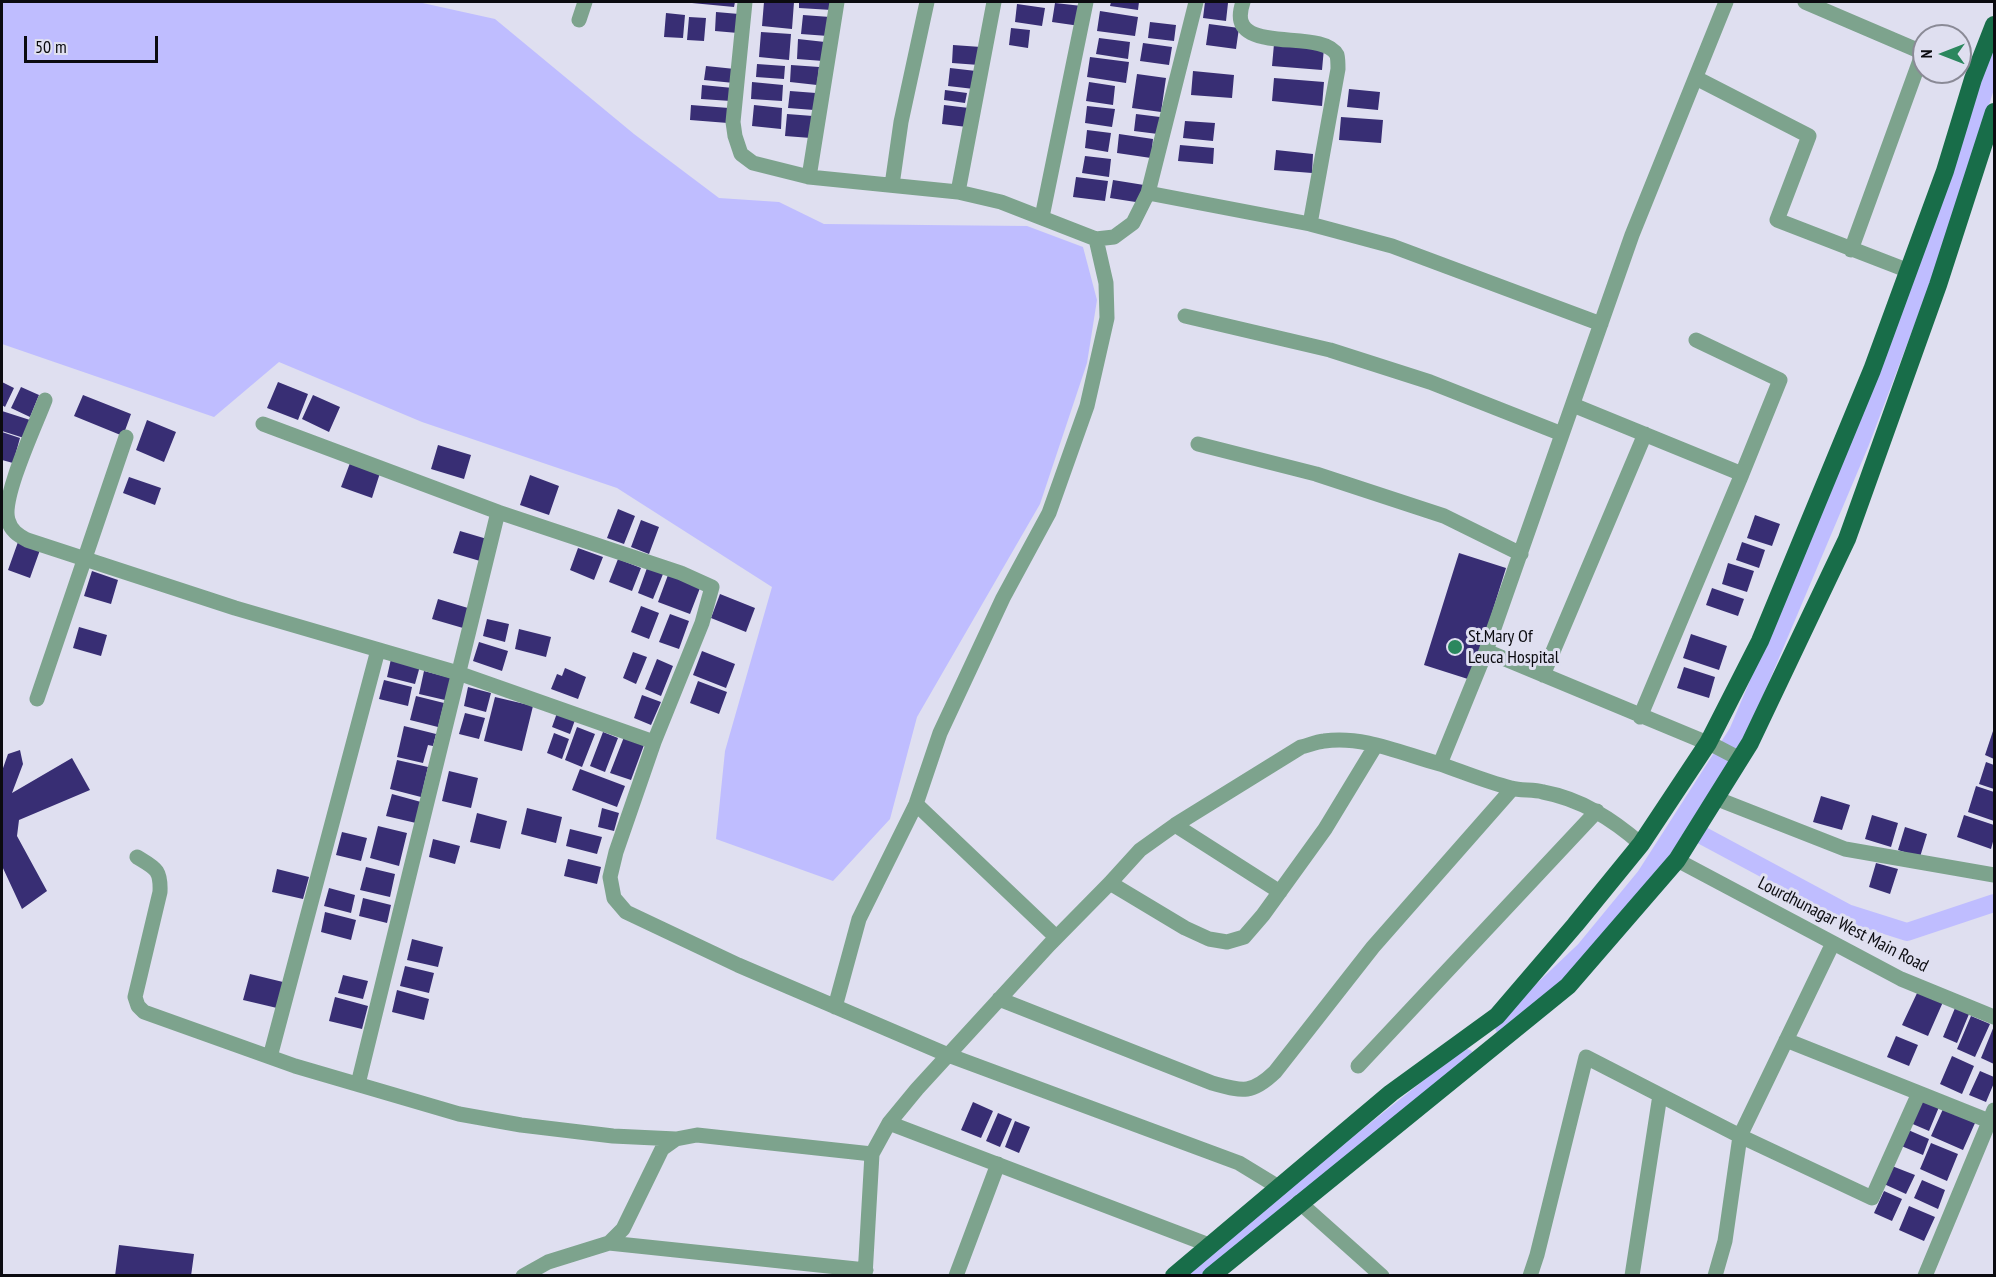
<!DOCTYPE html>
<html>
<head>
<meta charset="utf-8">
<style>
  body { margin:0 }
  #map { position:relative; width:1996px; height:1277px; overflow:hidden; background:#dfdff0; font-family:"PT Sans Narrow",sans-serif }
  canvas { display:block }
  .frame { position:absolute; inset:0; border:3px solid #0b0b10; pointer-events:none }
  .north { position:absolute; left:1912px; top:24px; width:60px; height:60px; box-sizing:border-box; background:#dfdff0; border:2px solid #8a8a96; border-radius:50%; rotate:270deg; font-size:16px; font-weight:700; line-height:24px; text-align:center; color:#0b0b10 }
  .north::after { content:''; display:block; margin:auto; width:21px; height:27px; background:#2b875e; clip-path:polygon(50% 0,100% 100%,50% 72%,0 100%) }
  .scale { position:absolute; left:24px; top:36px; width:134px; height:27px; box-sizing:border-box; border:3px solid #0b0b10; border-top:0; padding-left:8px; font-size:18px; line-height:21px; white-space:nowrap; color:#0b0b10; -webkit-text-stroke:4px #dfdff0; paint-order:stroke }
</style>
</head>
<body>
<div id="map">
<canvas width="1996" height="1277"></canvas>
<div class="frame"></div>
<div class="north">N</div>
<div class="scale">50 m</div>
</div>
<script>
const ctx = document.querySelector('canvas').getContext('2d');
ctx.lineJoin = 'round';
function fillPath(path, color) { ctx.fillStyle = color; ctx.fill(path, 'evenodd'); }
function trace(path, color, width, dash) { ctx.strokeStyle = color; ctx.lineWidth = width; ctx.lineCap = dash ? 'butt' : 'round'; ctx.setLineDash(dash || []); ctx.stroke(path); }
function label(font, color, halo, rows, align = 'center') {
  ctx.font = font + ' "PT Sans Narrow",sans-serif'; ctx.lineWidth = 6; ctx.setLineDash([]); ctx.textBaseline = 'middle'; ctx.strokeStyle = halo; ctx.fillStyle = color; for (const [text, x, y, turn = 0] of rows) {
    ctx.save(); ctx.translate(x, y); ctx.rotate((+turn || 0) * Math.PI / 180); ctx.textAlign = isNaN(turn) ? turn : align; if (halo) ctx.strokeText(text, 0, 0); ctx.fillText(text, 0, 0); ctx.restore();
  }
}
fillPath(new Path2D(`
  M2,2H418L495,19L634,134L719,198L779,202L824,224L1027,226L1083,247L1097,300L1087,363L1040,504L917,717L890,819L833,881L716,839L725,751L772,587L617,488L422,422L279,362L214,417L2,344Z`), '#bfbdff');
trace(new Path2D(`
  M1681,824L1847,913L1907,932L1994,903
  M1504,1027L1585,950L1645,877L1738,732L1860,443L1938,237L1994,59
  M1193,1276L1466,1058`), '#bfbdff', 18);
fillPath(new Path2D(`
  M693,2H735L734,7L692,3Z
  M764,2H794L792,29L762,26Z
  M799,2H833L832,10L799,8Z
  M1111,2H1139L1138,10L1110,6Z
  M1205,2L1228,3L1226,21L1203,18Z
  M1055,3L1082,6L1080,26L1052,22Z
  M1017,4L1045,8L1042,26L1015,22Z
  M1100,11L1138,17L1135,36L1097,31Z
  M716,12L739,14L738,33L715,31Z
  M666,13L685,15L683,38L664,37Z
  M803,15L830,17L828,36L801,34Z
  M689,17L706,18L704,41L687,40Z
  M1150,22L1176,25L1174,41L1148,38Z
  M1209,24L1239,28L1236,49L1206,45Z
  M1011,28L1030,30L1028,48L1009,45Z
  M761,32L791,34L789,60L759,57Z
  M1099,38L1130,42L1128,59L1096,54Z
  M798,39L825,42L823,61L797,59Z
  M1143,43L1172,47L1169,65L1140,61Z
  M1274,44L1324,48L1322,70L1272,66Z
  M953,45L981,47L979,65L952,63Z
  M1090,57L1129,62L1126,83L1087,77Z
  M757,64L785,66L784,79L756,77Z
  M791,65L819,67L817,85L790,82Z
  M706,66L735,69L734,83L704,80Z
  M950,68L976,71L974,89L948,86Z
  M1193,71L1234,75L1232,98L1191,95Z
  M1137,74L1166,78L1161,112L1132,108Z
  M1274,78L1324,82L1322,106L1272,101Z
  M752,82L783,85L782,101L751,99Z
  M1089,82L1115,86L1113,105L1086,101Z
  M702,85L733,88L731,101L701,99Z
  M1349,89L1380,92L1378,110L1347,107Z
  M945,90L967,93L965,103L944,100Z
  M790,91L816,93L814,110L788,108Z
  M691,105L729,108L728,123L690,120Z
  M754,105L782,108L781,129L752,126Z
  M944,105L969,108L967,127L942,124Z
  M1087,106L1115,109L1112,127L1085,123Z
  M787,114L813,116L811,138L785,136Z
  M1136,114L1160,117L1158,134L1134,131Z
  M1341,117L1383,120L1381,143L1339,140Z
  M1185,121L1215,123L1213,141L1183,138Z
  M1087,130L1111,133L1108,152L1085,148Z
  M1119,134L1153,139L1151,158L1117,153Z
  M1180,145L1214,148L1213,164L1178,161Z
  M1276,150L1313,154L1312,173L1274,170Z
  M1085,156L1111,159L1109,177L1082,173Z
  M1076,177L1108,181L1105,201L1073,197Z
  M1113,180L1144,185L1142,203L1110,198Z
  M2,382L14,388L5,407L2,405Z
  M278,382L308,394L298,420L267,408Z
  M21,387L39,395L30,417L11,408Z
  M83,395L131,414L123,436L74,416Z
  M313,395L340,407L329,432L302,419Z
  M2,411L30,420L24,438L2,431Z
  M147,420L176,432L164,462L136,450Z
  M2,432L20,438L13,463L2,460Z
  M438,445L471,455L464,479L431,469Z
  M350,463L380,473L372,498L341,487Z
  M530,475L559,486L549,515L520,505Z
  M129,477L161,488L155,505L123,493Z
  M618,509L635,516L624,544L607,538Z
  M1755,515L1780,524L1772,546L1747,538Z
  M641,520L659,527L649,554L631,547Z
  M460,531L487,539L480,561L453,553Z
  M18,542L40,550L30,578L8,570Z
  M1742,542L1765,550L1759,568L1736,560Z
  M578,548L603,557L594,580L570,570Z
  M1459,553L1506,568L1471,680L1424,665Z
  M618,559L641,568L632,591L609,582Z
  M1728,563L1754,571L1747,592L1722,584Z
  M647,568L663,574L653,599L638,593Z
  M92,571L118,580L111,604L84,596Z
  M668,575L700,588L690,614L658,602Z
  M1712,588L1744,599L1738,616L1706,605Z
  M720,594L755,608L746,632L711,618Z
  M438,599L468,608L463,628L432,619Z
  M641,606L659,613L649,639L631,632Z
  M670,614L689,621L679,649L659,642Z
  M487,619L509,624L505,642L483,636Z
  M79,627L107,635L101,656L73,648Z
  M519,629L551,637L546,657L515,649Z
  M1691,634L1727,646L1719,670L1683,658Z
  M479,642L508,651L502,671L473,661Z
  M702,651L735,664L726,688L693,675Z
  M633,652L647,657L636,684L623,678Z
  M391,659L420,666L415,684L387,677Z
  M657,659L673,666L661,696L645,689Z
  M1684,667L1715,677L1709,698L1677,688Z
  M565,668L586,677L578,699L551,689L557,674L562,676Z
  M424,671L451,678L445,700L419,694Z
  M384,680L412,687L408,706L379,699Z
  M698,681L727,692L719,714L690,703Z
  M468,687L491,693L486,712L464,706Z
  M642,695L661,702L651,725L634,718Z
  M416,696L444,703L438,727L410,720Z
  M495,697L533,706L522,751L484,741Z
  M465,713L485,718L479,739L459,734Z
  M557,713L575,720L570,734L552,727Z
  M404,726L436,734L433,746L428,745L423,763L397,757Z
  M577,727L595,734L582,767L565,760Z
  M1994,728V759L1985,755Z
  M603,732L618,738L605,772L590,766Z
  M554,733L569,739L562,759L547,753Z
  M624,737L644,745L631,780L610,773Z
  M20,750L23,764L12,793L72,758L90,790L19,820L17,836L47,891L22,909L2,866V771L8,754Z
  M397,760L428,767L421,797L390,789Z
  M1986,762L1994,765V789L1979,784Z
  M580,769L625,786L617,807L572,790Z
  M449,771L478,778L471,808L442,801Z
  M1976,786L1994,792V821L1968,812Z
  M392,794L421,802L416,823L386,816Z
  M1821,796L1850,805L1842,830L1813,822Z
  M527,808L562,817L556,843L521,834Z
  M602,808L619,813L614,831L598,827Z
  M477,813L507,821L500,849L470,842Z
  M1872,815L1898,823L1891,847L1865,839Z
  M1964,815L1994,825V838L1991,849L1957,837Z
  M378,826L407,833L399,866L370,858Z
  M1905,827L1927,834L1920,857L1898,850Z
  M570,829L602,837L597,854L566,846Z
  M342,832L367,838L361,861L336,855Z
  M433,839L460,846L455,864L429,857Z
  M568,859L601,867L597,884L564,876Z
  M1876,863L1898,869L1890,894L1869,887Z
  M366,867L395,874L390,897L360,890Z
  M277,869L309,877L303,899L272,892Z
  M329,888L355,895L351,913L324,906Z
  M363,898L391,905L387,923L359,916Z
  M325,912L356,920L351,940L321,932Z
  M412,939L443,947L438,967L407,960Z
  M405,966L434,973L429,993L400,986Z
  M250,974L283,982L277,1008L243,1000Z
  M343,975L368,981L363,999L338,993Z
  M397,990L429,999L424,1020L392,1012Z
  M1918,991L1943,1002L1928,1036L1902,1025Z
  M335,997L368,1006L362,1029L329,1021Z
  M1955,1008L1969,1014L1957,1043L1943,1037Z
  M1971,1016L1990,1024L1975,1057L1957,1049Z
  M1994,1026V1064L1981,1058Z
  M1896,1036L1918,1045L1909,1066L1887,1057Z
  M1952,1056L1974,1066L1962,1094L1940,1084Z
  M1980,1071L1994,1077V1083L1986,1102L1969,1095Z
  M1918,1098L1939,1107L1929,1131L1908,1122Z
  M973,1102L993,1111L981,1138L961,1130Z
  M1943,1109L1975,1123L1963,1150L1931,1136Z
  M998,1113L1012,1119L1000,1147L986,1141Z
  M1015,1121L1030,1127L1019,1153L1005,1147Z
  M1906,1129L1929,1139L1923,1155L1899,1145Z
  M1931,1143L1958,1154L1947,1181L1920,1169Z
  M1892,1166L1915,1175L1906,1194L1884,1184Z
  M1922,1180L1945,1190L1938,1209L1914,1198Z
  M1884,1191L1902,1199L1892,1221L1874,1213Z
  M1909,1206L1935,1217L1924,1241L1899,1230Z
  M119,1245L194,1254L191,1276H115Z`), '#382e74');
trace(new Path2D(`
  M745,2L733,122L735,136L741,154L753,163L809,177L958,192L1001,202L1096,239L1114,237L1133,223L1148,193L1310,224L1392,246L1601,324
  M1243,2C1223,59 1322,26 1337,55C1338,59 1338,64 1338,69L1310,224
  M1805,2L1924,53
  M579,20L585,2
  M1696,78L1809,136L1777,220L1909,271
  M809,177L837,2
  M892,185L901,122L927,2
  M958,192L994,2
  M1148,193L1196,2
  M1042,217L1086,2
  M1851,250L1923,52
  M1185,316L1330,350L1430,382L1562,434
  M1696,340L1780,380L1742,474
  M45,400C36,424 1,498 8,520C11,531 18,535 27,540L235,608L458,673L654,742
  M1573,405L1742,474L1640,717
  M263,424L498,512L358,1084
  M1198,444L1316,474L1444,516L1521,554
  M498,512L681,573L712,587L702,623L654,742L616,852L610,877L614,898L626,912L738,965L948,1055L1239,1163L1280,1188
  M1486,651L1717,747L1740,759
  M1543,675L1645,434
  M37,699L126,437
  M1440,764C1463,772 1487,782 1511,788C1521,791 1533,789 1543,792C1581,799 1612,819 1641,844
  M1715,798L1845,849L1994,875
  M916,804L1056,937
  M1175,825L1280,892
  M137,857C155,868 161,869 160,892L135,997L138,1006L144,1012L295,1066L459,1114L521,1125L613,1136L676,1139
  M1677,860L1901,979L1994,1017
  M1110,883L1185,928L1209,939L1227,942L1244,937L1263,915L1325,829L1376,745
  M999,999L1212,1083C1242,1091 1251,1095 1275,1072L1373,947L1512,789
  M835,1007L859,919L916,804L940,733L1003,598L1049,513L1087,406L1107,318L1106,283L1096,239
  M1786,1040L1919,1093
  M270,1057L378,650
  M1358,1066L1597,811
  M889,1123L1209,1245
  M1299,1202L1382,1276
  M609,1243L866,1270
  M523,1276L548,1262L609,1243L623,1229L662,1149L676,1139L697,1135L872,1154L889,1123L917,1089L1049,945L1110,883L1140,850L1175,825L1301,747C1309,745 1316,742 1324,741C1363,735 1403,754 1440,764L1486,651L1632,235L1726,2
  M865,1276L872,1154
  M956,1276L998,1164
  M1530,1276L1537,1255L1586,1057L1660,1095
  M1632,1276L1660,1095L1740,1136L1872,1198L1919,1093L1989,1121
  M1715,1276L1725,1241L1740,1136L1833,943
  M1925,1276L1994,1110`), '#7da38d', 15);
trace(new Path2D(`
  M1174,1276L1391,1093L1497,1016L1575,925L1641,844L1708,743L1760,641L1872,370L1945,171L1973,79L1994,25
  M1211,1276L1568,986L1677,860L1750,743L1847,539L1938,285L1994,112`), '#186d49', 18);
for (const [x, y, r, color] of [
  [1455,647,8,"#2b875e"]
]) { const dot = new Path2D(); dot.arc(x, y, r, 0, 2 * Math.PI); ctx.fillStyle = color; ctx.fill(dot); trace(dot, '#dfdff0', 2); }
label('18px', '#0b0b10', '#dfdff0', [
  ["St.Mary Of",1468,637],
  ["Leuca Hospital",1468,658]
], 'left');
label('18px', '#0b0b10', '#dfdff0', [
  ["Lourdhunagar West Main Road",1843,925,27]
]);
</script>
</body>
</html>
